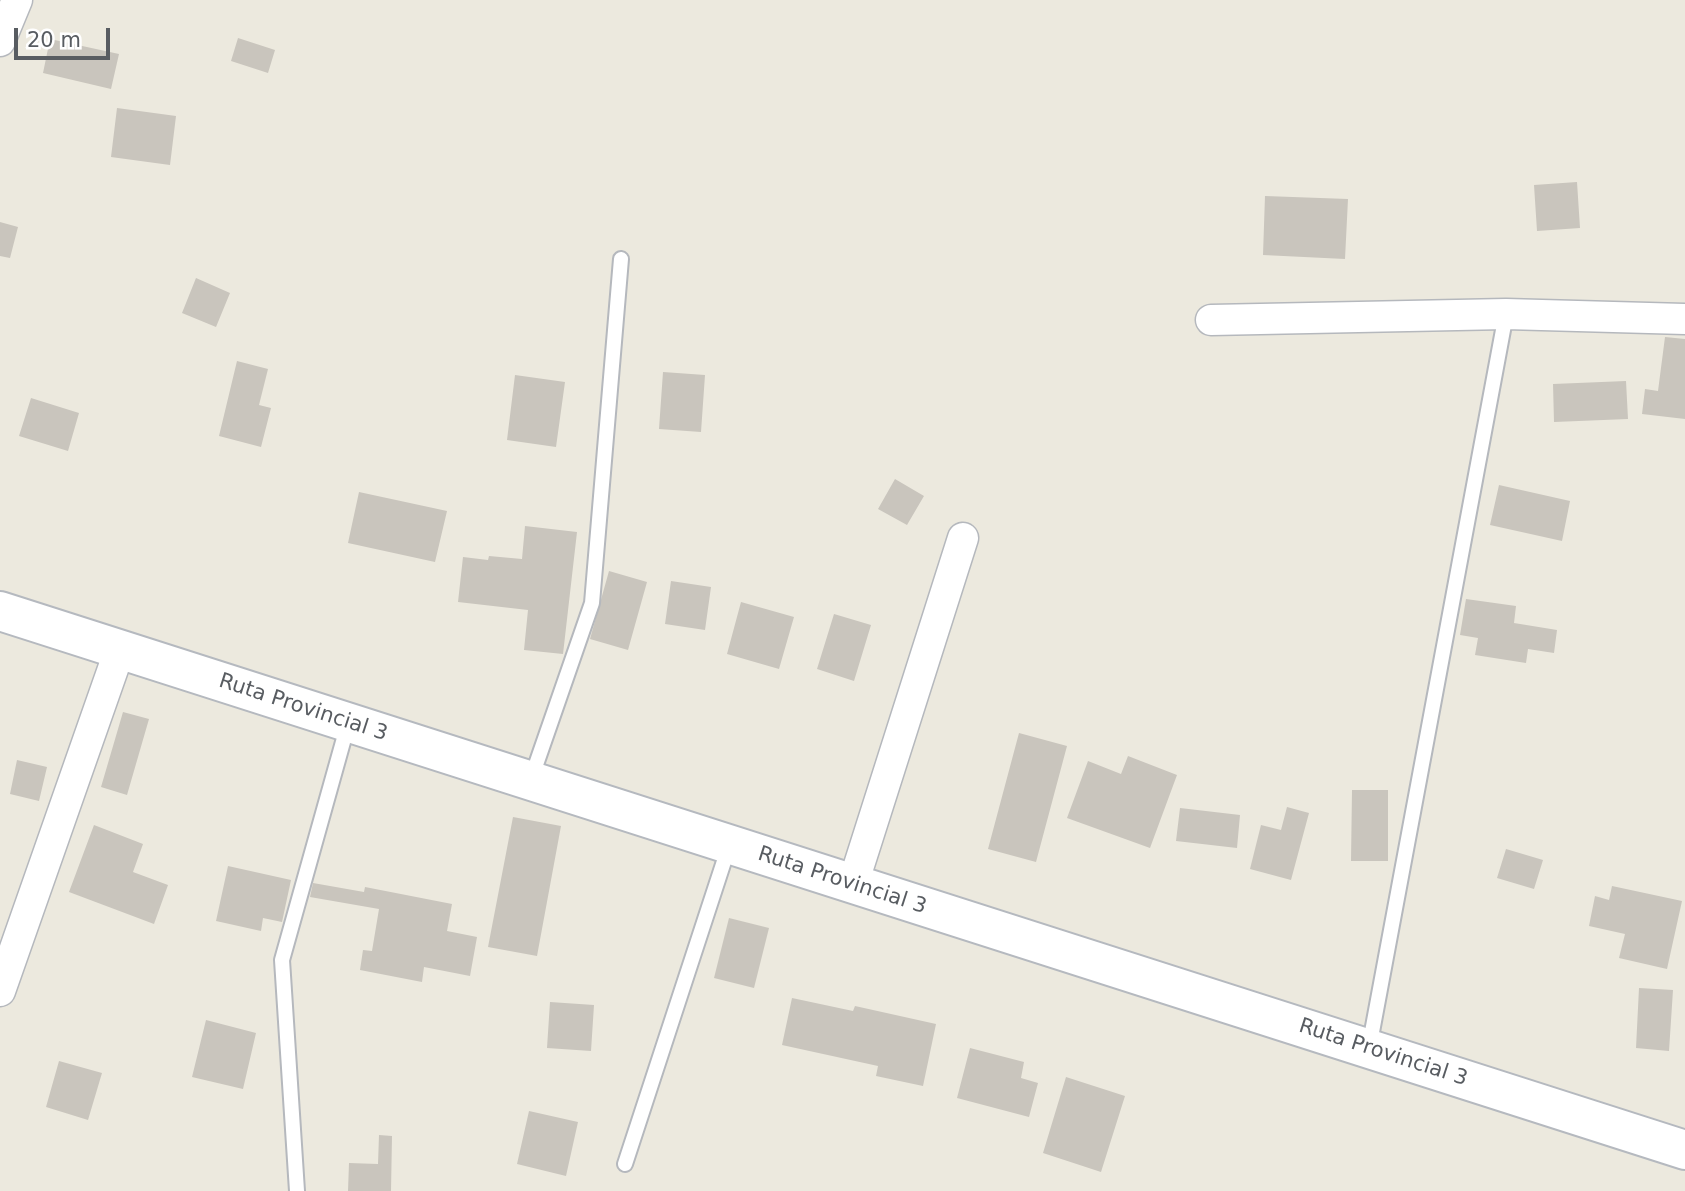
<!DOCTYPE html>
<html>
<head>
<meta charset="utf-8">
<style>
  body { margin:0 }
  #map { position:relative; width:1685px; height:1191px; overflow:hidden; background:#ece9de; font-family:"DejaVu Sans",sans-serif }
  canvas { display:block }
  .scale { position:absolute; left:14px; top:28px; width:96px; height:32px; box-sizing:border-box; border:4px solid #585c61; border-top:0; padding-left:9px; font-size:21px; line-height:24px; white-space:nowrap; color:#585c61; -webkit-text-stroke:5px #fff; paint-order:stroke }
</style>
</head>
<body>
<div id="map">
<canvas width="1685" height="1191"></canvas>
<div class="scale">20 m</div>
</div>
<script>
const ctx = document.querySelector('canvas').getContext('2d');
ctx.lineJoin = 'round';
function fillPath(path, color) { ctx.fillStyle = color; ctx.fill(path, 'evenodd'); }
function trace(path, color, width, dash) { ctx.strokeStyle = color; ctx.lineWidth = width; ctx.lineCap = dash ? 'butt' : 'round'; ctx.setLineDash(dash || []); ctx.stroke(path); }
function label(font, color, halo, rows, align = 'center') {
  ctx.font = font + ' "DejaVu Sans",sans-serif'; ctx.lineWidth = 7; ctx.setLineDash([]); ctx.textBaseline = 'middle'; ctx.strokeStyle = halo; ctx.fillStyle = color; for (const [text, x, y, turn = 0] of rows) {
    ctx.save(); ctx.translate(x, y); ctx.rotate((+turn || 0) * Math.PI / 180); ctx.textAlign = isNaN(turn) ? turn : align; if (halo) ctx.strokeText(text, 0, 0); ctx.fillText(text, 0, 0); ctx.restore();
  }
}
fillPath(new Path2D(`
  M238,38L275,50L268,73L231,61Z
  M50,39L119,54L111,89L43,73Z
  M117,108L176,116L170,165L111,157Z
  M1577,182L1580,228L1537,231L1534,185Z
  M1265,196L1348,199L1345,259L1263,255Z
  M0,222L18,227L10,258L0,256Z
  M196,278L230,293L216,327L182,313Z
  M1665,337L1685,339V419L1642,414L1645,389L1658,391Z
  M237,361L268,369L259,405L271,408L261,447L219,436Z
  M663,372L705,375L701,432L659,429Z
  M515,375L565,382L556,447L507,440Z
  M1626,381L1628,419L1554,422L1553,384Z
  M31,398L79,413L68,451L19,436Z
  M895,479L924,496L907,525L878,509Z
  M1499,485L1570,501L1562,541L1490,525Z
  M359,492L447,511L435,562L348,543Z
  M525,526L577,532L563,654L524,650L528,610L458,602L463,557L488,560L489,556L522,559Z
  M609,571L647,582L628,650L590,639Z
  M671,581L711,587L705,630L665,624Z
  M1466,599L1516,606L1514,623L1557,630L1554,653L1528,649L1526,663L1475,655L1478,638L1460,635Z
  M741,602L794,617L779,669L727,654Z
  M834,614L871,625L854,681L817,669Z
  M123,712L149,719L127,795L101,787Z
  M1019,733L1067,746L1036,862L988,849Z
  M1128,756L1177,775L1150,848L1067,818L1088,761L1121,774Z
  M17,760L47,767L39,801L10,794Z
  M1352,790H1388V861H1351Z
  M1287,807L1309,813L1291,880L1250,869L1261,825L1281,830Z
  M1180,808L1240,815L1237,848L1176,841Z
  M513,817L561,826L537,956L488,947Z
  M94,825L143,844L133,872L168,885L154,924L69,892Z
  M1506,849L1543,860L1534,889L1497,878Z
  M228,866L291,880L282,922L263,918L261,931L216,921Z
  M313,883L364,892L365,887L452,904L447,931L477,937L470,976L424,967L422,982L360,970L363,950L372,951L379,909L310,897Z
  M1612,886L1682,901L1667,969L1619,958L1625,934L1589,926L1595,896L1609,900Z
  M729,918L769,928L754,988L714,978Z
  M1639,988L1673,990L1669,1051L1636,1048Z
  M792,998L853,1011L855,1006L936,1024L923,1086L876,1076L878,1066L782,1045Z
  M550,1002L594,1005L591,1051L547,1048Z
  M206,1020L256,1033L243,1089L192,1077Z
  M970,1048L1024,1062L1021,1078L1038,1083L1029,1117L957,1098Z
  M59,1061L102,1073L88,1120L46,1107Z
  M1066,1077L1125,1096L1101,1172L1043,1153Z
  M529,1111L578,1122L566,1176L517,1164Z
  M379,1135L392,1136L391,1191H348L349,1163L378,1164Z`), '#c9c5bd');
const lane = new Path2D(`
  M531,779L592,603L621,259
  M1369,1048L1506,314
  M625,1164L729,846
  M297,1191L282,960L348,724`);
const street = new Path2D(`
  M0,41L17,0
  M1211,320L1506,314L1685,319
  M853,884L963,538
  M0,991L120,649`);
const secondary = new Path2D(`
  M0,611L1685,1150`);
trace(lane, '#b5b8bd', 18);
trace(street, '#b5b8bd', 33);
trace(secondary, '#b5b9bf', 42);
trace(lane, '#fff', 14);
trace(street, '#fff', 30);
trace(secondary, '#fff', 38);
label('21px', '#585c61', '#fff', [
  ["Ruta Provincial 3",303,708,18],
  ["Ruta Provincial 3",842,881,18],
  ["Ruta Provincial 3",1383,1053,18]
]);
</script>
</body>
</html>
